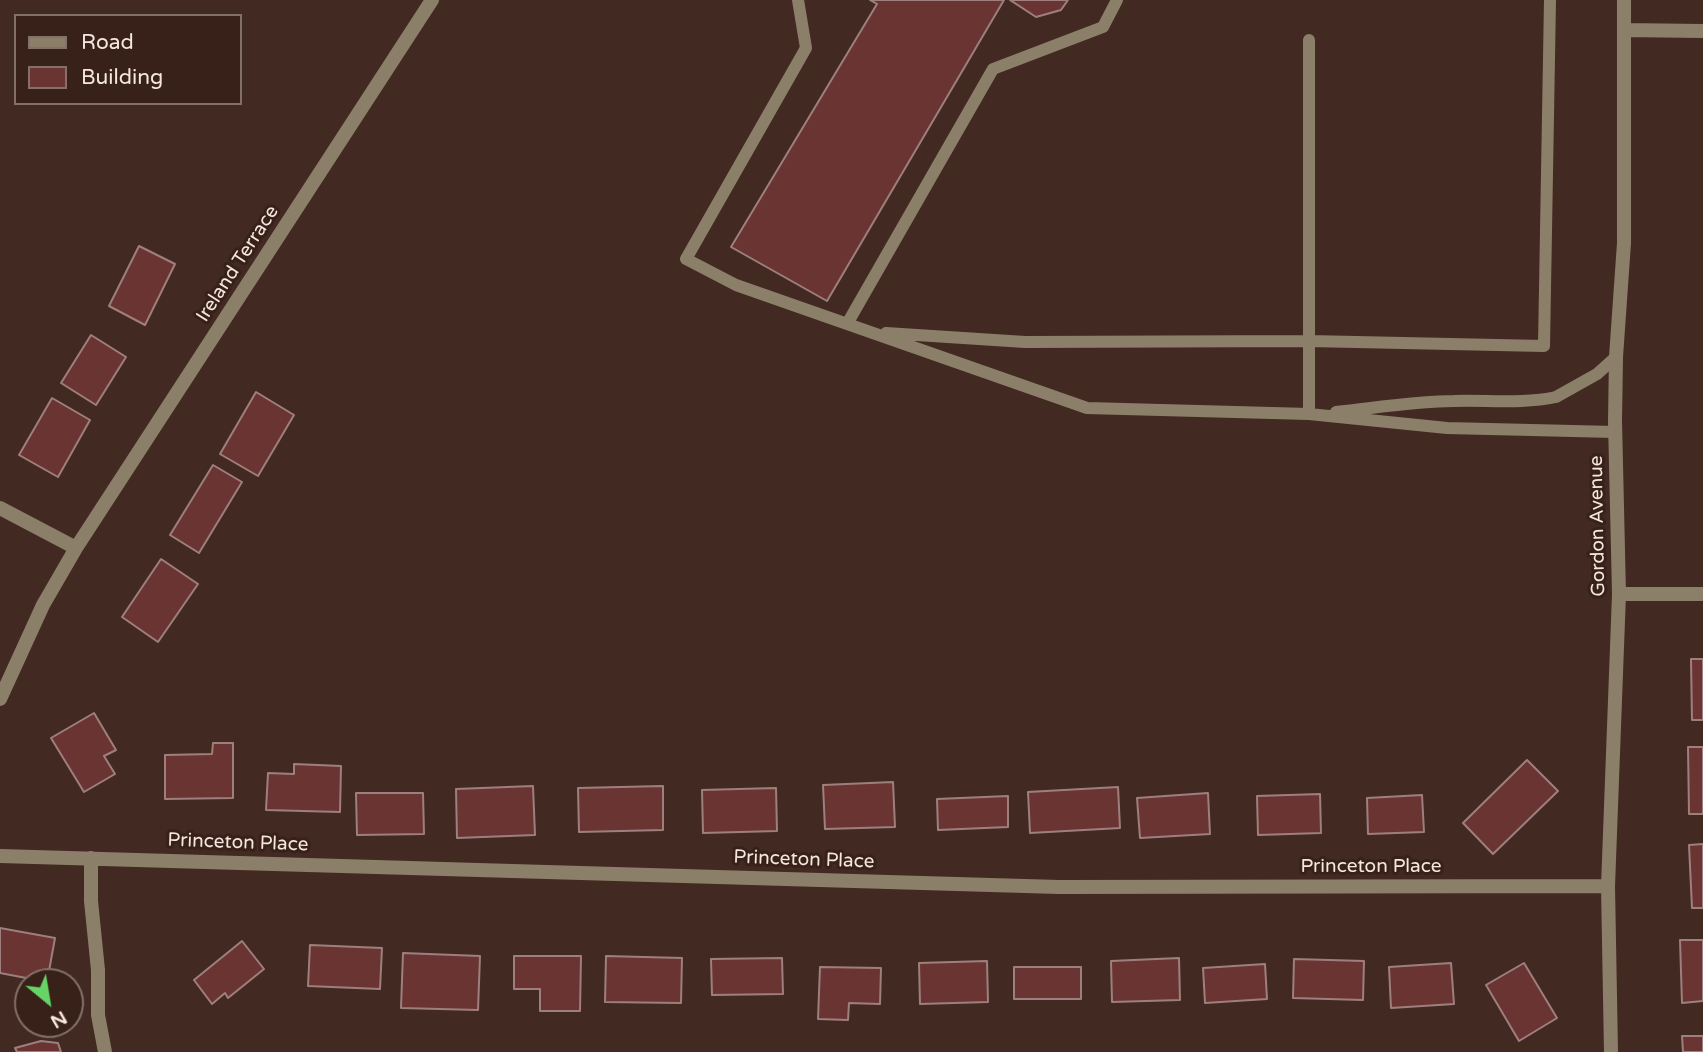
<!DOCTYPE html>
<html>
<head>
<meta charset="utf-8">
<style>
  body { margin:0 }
  #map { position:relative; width:1703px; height:1052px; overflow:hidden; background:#422a22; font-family:"Varela Round",sans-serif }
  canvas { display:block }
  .legend { position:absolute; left:14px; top:14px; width:228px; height:91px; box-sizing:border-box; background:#372118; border:2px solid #837068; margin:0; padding:9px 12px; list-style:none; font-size:21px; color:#f6e6e0 }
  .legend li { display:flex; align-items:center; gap:14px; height:35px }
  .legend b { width:35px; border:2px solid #837068 }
  .north { position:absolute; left:14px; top:968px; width:70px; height:70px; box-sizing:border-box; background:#372118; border:2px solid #837068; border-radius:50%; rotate:150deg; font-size:19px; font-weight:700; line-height:28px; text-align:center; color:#f6e6e0 }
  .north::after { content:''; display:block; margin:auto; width:24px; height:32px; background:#66d466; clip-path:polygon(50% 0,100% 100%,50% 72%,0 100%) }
</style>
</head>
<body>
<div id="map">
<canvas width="1703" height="1052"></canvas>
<ul class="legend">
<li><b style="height:9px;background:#8c7f69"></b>Road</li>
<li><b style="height:19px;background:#6a3433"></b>Building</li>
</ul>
<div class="north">N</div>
</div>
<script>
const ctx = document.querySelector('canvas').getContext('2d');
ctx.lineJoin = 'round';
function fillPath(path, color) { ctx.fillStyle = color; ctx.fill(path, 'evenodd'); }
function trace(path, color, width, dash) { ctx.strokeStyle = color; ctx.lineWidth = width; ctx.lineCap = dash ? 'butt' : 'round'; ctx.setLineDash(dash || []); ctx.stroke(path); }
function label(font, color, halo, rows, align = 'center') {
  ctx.font = font + ' "Varela Round",sans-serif'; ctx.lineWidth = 6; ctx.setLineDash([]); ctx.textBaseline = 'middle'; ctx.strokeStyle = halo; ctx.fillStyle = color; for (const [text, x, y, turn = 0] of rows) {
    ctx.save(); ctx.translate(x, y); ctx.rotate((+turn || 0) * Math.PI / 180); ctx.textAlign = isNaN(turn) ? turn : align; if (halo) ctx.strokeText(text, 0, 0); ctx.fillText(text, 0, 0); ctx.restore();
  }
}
const building = new Path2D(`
  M870,0H1004L827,301L731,247L877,4Z
  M1010,0H1068L1061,10L1036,17Z
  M139,246L175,264L145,325L109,306Z
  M91,335L126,357L96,405L61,383Z
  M256,392L294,415L258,476L220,454Z
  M52,398L90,420L58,477L19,455Z
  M213,465L242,482L199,553L170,535Z
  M161,559L198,584L158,642L122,617Z
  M1691,659H1703V720H1692Z
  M94,713L116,750L104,756L115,774L84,792L51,738Z
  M213,743H233V798L165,799V755L212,754Z
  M1688,747H1703V814H1689Z
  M1527,760L1558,791L1493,854L1463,823Z
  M294,764L341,766L340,812L266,810L268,773L294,774Z
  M893,782L895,827L825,829L823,785Z
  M533,786L535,835L457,838L456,789Z
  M663,786V830L579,832L578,788Z
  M1118,787L1120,828L1030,833L1028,792Z
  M776,788L777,831L703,833L702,790Z
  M356,793H423L424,834L357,835Z
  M1208,793L1210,834L1140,838L1137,798Z
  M1320,794L1321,833L1258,835L1257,796Z
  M1422,795L1424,832L1368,834L1367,798Z
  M1008,796V827L938,830L937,799Z
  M1703,844V908H1692L1689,845Z
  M0,928L55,938L47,982L0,973Z
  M1680,940H1703V1001L1682,1003Z
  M242,941L264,969L228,998L225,993L212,1004L194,980Z
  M310,945L382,948L380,989L308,986Z
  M403,953L480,956L478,1010L401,1008Z
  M514,956H581L580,1011H540V989H514Z
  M606,956L682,958L681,1003L605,1002Z
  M782,958L783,994L712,995L711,959Z
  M1179,958L1180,1000L1112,1002L1111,961Z
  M1294,959L1364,961L1363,1000L1293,998Z
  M987,961L988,1002L920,1004L919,963Z
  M1451,963L1454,1004L1391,1008L1389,967Z
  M1524,963L1557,1018L1519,1041L1486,985Z
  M1265,964L1267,999L1205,1003L1203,968Z
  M820,967L881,968L880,1004L849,1003L848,1020L818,1019Z
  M1014,967H1081V999H1014Z
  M1682,1036H1703V1052H1683Z
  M41,1041L58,1043L61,1052H17L15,1048Z`);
fillPath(building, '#6a3433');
trace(building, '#9e7f7e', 2);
trace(new Path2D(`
  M798,0L806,48L686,259L736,285L1087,408L1309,414L1447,428L1615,432
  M1309,40V414
  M847,324L993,69L1103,27L1117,0
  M886,333L1025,342L1309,341L1544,346L1550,0
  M1336,412C1375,408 1416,401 1454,401C1488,400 1523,404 1556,397L1597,374L1616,357`), '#8c7f69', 12);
trace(new Path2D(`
  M1624,30L1703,31
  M0,508L76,548
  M1619,594H1703
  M0,699L43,605L76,548L432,0
  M0,856L1059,887L1608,886
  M91,858V901L98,970V1015L105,1052
  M1611,1052L1608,886L1619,594L1615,421L1616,357L1624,243V0`), '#8c7f69', 14);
label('19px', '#f6e6e0', '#372118', [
  ["Ireland Terrace",238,264,-57],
  ["Gordon Avenue",1598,526,-91],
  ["Princeton Place",238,843,2],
  ["Princeton Place",804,860,2],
  ["Princeton Place",1371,867]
]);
</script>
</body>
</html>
